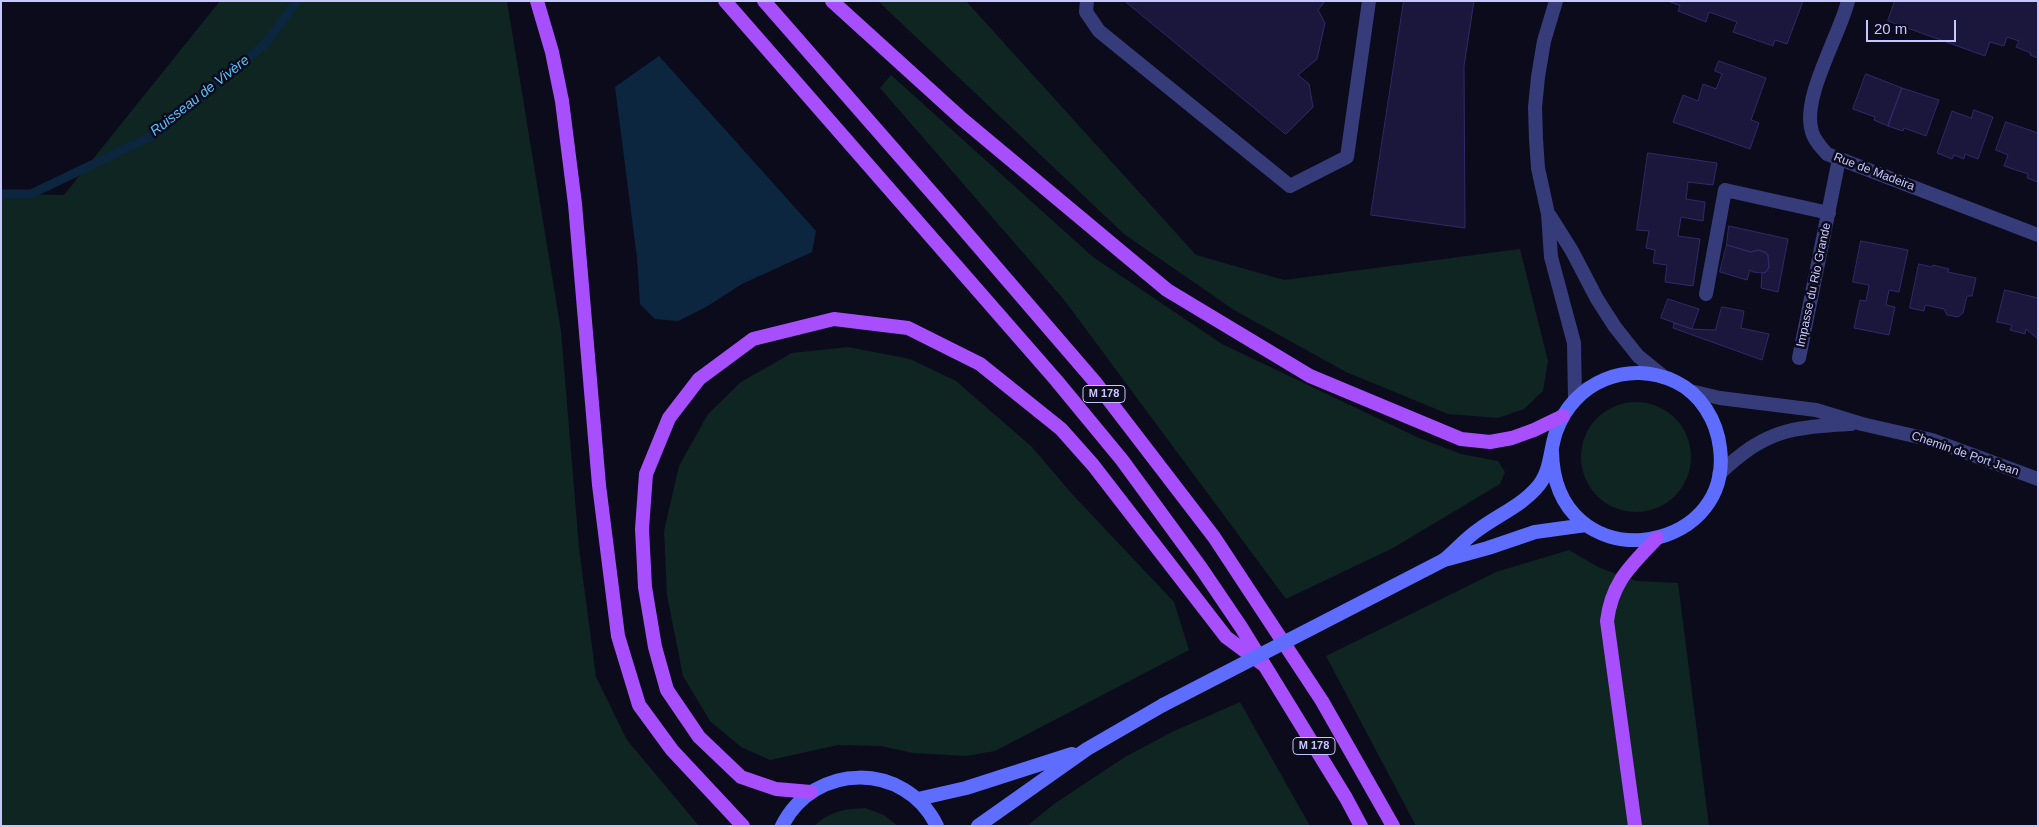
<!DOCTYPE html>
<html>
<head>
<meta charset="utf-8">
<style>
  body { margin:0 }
  #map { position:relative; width:2039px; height:827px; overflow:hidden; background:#0c0b1c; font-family:Arial,sans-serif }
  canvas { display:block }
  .frame { position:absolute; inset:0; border:2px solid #c6c7fe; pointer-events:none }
  .scale { position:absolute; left:1866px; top:20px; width:90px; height:22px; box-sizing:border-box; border:2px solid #c6c7fe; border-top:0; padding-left:6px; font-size:15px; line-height:18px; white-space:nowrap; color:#c6c7fe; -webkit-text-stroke:4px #0c0b1c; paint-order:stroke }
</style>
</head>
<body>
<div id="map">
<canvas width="2039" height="827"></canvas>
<div class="frame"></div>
<div class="scale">20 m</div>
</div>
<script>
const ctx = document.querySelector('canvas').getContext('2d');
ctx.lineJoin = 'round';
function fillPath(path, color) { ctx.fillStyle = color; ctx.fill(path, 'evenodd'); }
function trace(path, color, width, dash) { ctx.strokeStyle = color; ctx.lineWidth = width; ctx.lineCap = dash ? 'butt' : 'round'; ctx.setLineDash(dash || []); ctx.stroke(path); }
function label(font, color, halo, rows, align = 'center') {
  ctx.font = font + ' Arial,sans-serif'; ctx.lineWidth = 5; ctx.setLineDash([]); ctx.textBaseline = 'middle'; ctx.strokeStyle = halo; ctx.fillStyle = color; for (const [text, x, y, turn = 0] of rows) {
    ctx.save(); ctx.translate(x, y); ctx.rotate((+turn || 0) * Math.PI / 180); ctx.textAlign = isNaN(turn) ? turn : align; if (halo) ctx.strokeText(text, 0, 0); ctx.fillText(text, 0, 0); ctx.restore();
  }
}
fillPath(new Path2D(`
  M220,1H507L561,331L579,548L596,677L627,740L699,826H1V194L64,195Z
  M878,1H966L1196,255L1284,280L1520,249L1548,361L1543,391L1524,409L1498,418L1448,414L1346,372L1234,310L1124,234Z
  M891,75L1093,257L1222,344L1419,438L1461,454L1498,461L1505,472L1500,484L1393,548L1286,599L1065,301L880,88Z
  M848,347L910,359L956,381L1032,447L1072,494L1174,602L1189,650L995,751L966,756L913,753L881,746L838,745L770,760L741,747L710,721L683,676L667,595L664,531L679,466L708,414L741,382L792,353Z
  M1581 457a55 55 0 1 1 110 0a55 55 0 1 1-110 0Z
  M1569,550L1600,568L1637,581L1678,583L1709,826H1416L1326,656L1496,572Z
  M1240,702L1310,826H1027L1054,804L1125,757L1172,732Z
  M865,808L884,815L898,826H814C831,811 843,809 865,808Z`), '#0e2522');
fillPath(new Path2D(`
  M659,56L816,231L812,252L742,284L706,307L678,321L655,319L640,304L637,258L615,87Z`), '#0c263f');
trace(new Path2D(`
  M1,194H31L156,134L265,44L297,1`), '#0c263f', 9);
const building = new Path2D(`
  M1125,1H1325L1318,10L1325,23L1317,59L1298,75L1309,84L1313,107L1286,134Z
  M1404,1H1474L1464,66L1465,228L1371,215Z
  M1668,1H1803L1787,44L1775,40L1773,46L1733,32L1737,22L1709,12L1706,22L1678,11L1680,6Z
  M1895,1H2038V58L2030,55L2031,53L2016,47L2019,41L2007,37L2004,46L1990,42L1985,56L1888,21Z
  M1719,61L1766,78L1751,120L1759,123L1750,149L1673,122L1683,95L1698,101L1703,84L1716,89L1722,74L1715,71Z
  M1866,74L1902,88L1888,126L1874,120L1875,117L1853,109Z
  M1902,88L1939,100L1926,136L1904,128L1903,131L1888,126Z
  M1974,110L1993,117L1978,159L1965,154L1964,159L1954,155L1952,159L1937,153L1952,111L1971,118Z
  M2006,122L2038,133V182L2027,178L2028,174L2004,166L2008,155L1996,150Z
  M1648,153L1717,163L1713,185L1688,182L1686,199L1705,202L1703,221L1681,217L1678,236L1700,239L1693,286L1665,282L1667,265L1653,263L1655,250L1646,248L1649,231L1637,230Z
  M1729,226L1788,239L1778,292L1761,288L1762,273L1766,272L1769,267L1768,255L1760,250L1751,252L1727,245Z
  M1861,241L1908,250L1899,292L1889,290L1886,305L1895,307L1889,335L1854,328L1860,300L1866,301L1869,285L1853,282Z
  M1727,245L1751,252L1756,250L1766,252L1768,255L1769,267L1766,272L1762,273L1753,272L1750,270L1747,280L1720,272Z
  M1919,264L1932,267L1933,265L1949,269L1948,272L1976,278L1972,296H1967L1963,313L1958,317L1947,315L1944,309L1925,305L1924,311L1910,308Z
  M2005,290L2038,298V339L2026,329L2025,334L2010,330L2012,325L1997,322Z
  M1668,299L1699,309L1692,329L1661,318Z
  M1722,307L1744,311L1741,328L1769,334L1762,360L1673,328L1674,323L1692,329L1715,330Z`);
fillPath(building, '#1b173c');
trace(building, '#2f2a68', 1);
trace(new Path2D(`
  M1087,1L1086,12L1099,31L1290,186L1347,157L1369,1`), '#363c7a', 14);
trace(new Path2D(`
  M1848,1C1839,37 1801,98 1812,132C1815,142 1821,147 1827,154L2038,235
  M1706,294L1725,190L1829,213
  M1799,358L1839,159
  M1690,391L1720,398L1816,410L1862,424L1932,440L2038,479
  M1719,474C1767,429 1788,428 1851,424`), '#363c7a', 14);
trace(new Path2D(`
  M1556,1L1544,41L1538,77L1535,107L1536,139L1538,168L1548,214L1551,257L1574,343L1575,399
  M1550,216L1572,251L1597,299L1615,327L1638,356L1664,377`), '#363c7a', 14);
trace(new Path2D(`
  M1448,559L1488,548L1535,532L1586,525
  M1444,560C1456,550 1466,538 1478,530C1498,515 1523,505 1539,485C1551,470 1550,449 1556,432C1573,382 1628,359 1676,382C1701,394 1717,421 1720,448C1734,559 1554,581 1552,451
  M918,799L966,788L1072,754
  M782,826C814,762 905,761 937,826
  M978,826L1087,749L1163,705`), '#5e6dfd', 14);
trace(new Path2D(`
  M537,1L552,52L562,101L575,204L599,485L618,636L639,705L672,750L743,826
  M725,1L1056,380L1122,460L1201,568L1241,627L1346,798L1361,826
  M764,1L946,209L1095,382L1214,537L1322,701L1393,826
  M832,1L962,119L1167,290L1310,376L1461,439L1490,442L1512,438L1534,430L1563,416
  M811,792L776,789L741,777L699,737L667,690L655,647L645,587L642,529L646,474L669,418L699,379L753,339L834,319L908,328L980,364L1061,429L1093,465L1226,637L1265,666
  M1635,826L1607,621C1612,581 1631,566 1657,538`), '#a74ffd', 14);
trace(new Path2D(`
  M1163,705L1444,560`), '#5e6dfd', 14);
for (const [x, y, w] of [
  [1104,394,42],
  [1314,746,42]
]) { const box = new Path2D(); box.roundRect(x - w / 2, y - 8.5, w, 17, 4); ctx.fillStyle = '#0c0b1c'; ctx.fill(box); trace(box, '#c6c7fe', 1); }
label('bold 11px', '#c6c7fe', null, [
  ["M 178",1104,394],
  ["M 178",1314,746]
]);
label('12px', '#c6c7fe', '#0c0b1c', [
  ["Rue de Madeira",1874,172,21],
  ["Impasse du Rio Grande",1814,285,-78],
  ["Chemin de Port Jean",1965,454,19]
]);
label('italic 14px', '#56c3fd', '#0c0b1c', [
  ["Ruisseau de Vivère",200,96,-38]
]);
</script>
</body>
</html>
